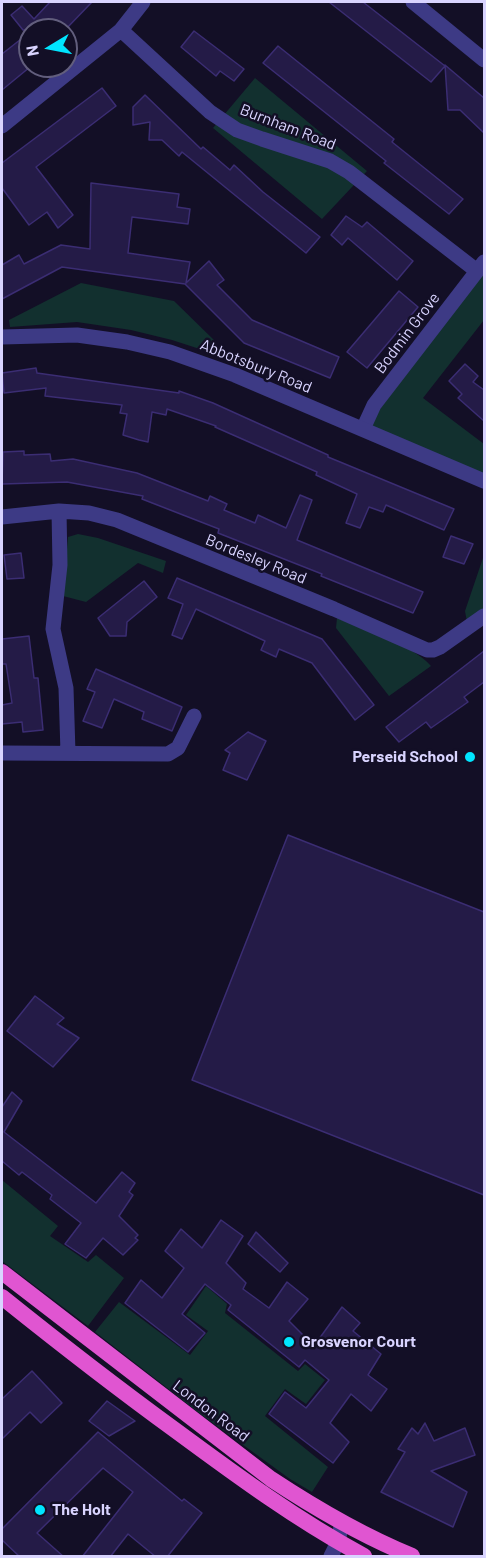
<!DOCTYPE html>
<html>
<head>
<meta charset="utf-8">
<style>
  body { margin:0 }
  #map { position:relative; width:486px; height:1558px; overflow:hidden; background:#130f26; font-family:Barlow,sans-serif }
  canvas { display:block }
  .frame { position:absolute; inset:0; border:3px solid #d9d4ff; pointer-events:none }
  .north { position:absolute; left:18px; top:18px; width:60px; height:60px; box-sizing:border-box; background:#130f26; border:2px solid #625e7d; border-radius:50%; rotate:260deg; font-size:16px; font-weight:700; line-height:24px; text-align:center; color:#d9d4ff }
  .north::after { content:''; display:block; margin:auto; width:21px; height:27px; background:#00e5ff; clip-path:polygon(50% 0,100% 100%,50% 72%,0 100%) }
</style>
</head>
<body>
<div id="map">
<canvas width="486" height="1558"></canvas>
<div class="frame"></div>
<div class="north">N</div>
</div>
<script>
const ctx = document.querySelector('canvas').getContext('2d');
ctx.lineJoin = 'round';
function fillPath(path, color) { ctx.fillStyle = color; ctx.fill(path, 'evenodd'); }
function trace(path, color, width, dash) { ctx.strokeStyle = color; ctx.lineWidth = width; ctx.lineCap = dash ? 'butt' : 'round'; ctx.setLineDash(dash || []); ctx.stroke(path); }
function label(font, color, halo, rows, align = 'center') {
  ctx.font = font + ' Barlow,sans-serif'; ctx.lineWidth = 5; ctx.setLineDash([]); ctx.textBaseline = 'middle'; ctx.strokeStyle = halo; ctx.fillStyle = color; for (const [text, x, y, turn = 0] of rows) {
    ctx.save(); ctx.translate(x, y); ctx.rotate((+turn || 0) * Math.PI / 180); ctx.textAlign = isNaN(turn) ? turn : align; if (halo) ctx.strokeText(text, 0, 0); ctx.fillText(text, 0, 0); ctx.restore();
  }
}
fillPath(new Path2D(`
  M255,78L367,171L322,219L213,128Z
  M484,269V320L423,398L484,444V477L368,425Z
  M81,283L174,301L216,342L212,353L172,340L131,330L77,322L10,327L9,320Z
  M78,534L98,538L166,561L163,573L138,563L86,602L63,596L68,537Z
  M484,555V610L467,622L465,611Z
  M337,618C363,628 413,645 431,666L389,696L336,628Z
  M2,1180L58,1226L50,1236L88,1262L96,1255L124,1278L88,1326L2,1261Z
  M206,1286L227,1304L225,1313L298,1371L305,1364L325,1380L306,1404L285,1389L265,1416L328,1467L312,1492L290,1479L202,1415L95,1332L119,1302L190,1355L208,1331L186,1315Z`), '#12302f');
const building = new Path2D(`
  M50,2H92L65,30H23L11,15L22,6L34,19Z
  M329,2H363L445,66L431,82Z
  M194,31L244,69L234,81L220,71L216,76L181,47Z
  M30,32V67L2,90V54Z
  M278,46L394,139L392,142L463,199L449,214L384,163L386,161L263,63Z
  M445,65L484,98V133L460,110H448Z
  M102,88L116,106L36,167L73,215L58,228L47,212L29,225L2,188V163Z
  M145,95L201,149L203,147L230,170L234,165L263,192L320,237L306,253L182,152L179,156L162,140H149L150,122L133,125V107Z
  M91,183L179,194L177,207L190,209L188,224L132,217L128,253L190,262L186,283L209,261L224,280L217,285L252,320L339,357L330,378L244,343L185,284L62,267L2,299V265L19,255L24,264L61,245L90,249Z
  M346,216L362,227L367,222L413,261L397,280L348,238L342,245L331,235Z
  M399,291L418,307L367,368L347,352Z
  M465,364L478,376L473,382L484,390V421L458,398L462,394L449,381Z
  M36,368L37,373L179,393V391L213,403L328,455V457L454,509L444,530L386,505L383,512L369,507L360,528L346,523L357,494L316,475L317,472L215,427L216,426L167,409L166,415L152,412L148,442L139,440L123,435L127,414L120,413L122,405L45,396L46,388L4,393L2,373Z
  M24,451V455L50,454L51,461L73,459L137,473L208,501L210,496L227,504L224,510L255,523L258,515L286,528L300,495L312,500L297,540L423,592L413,613L321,576L322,574L218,533L219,529L142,499L143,496L67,482L2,484L3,452Z
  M451,536L473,544L464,564L443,557Z
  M21,553L24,578L7,579L4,555Z
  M177,578L322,639L374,705L355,720L312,663L279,649L276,657L261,650L265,641L196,609L182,639L172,635L183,604L168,598Z
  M144,581L157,597L127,622L126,636H110L98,618Z
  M29,636L34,678H38L43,730L23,732L22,722L2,724V705L12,703L6,664H2V639Z
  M484,651V682L464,697L468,702L431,728L426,722L399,742L386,727Z
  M96,669L182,707L172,731L142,719L144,712L114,699L102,728L83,721L95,692L87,689Z
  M248,732L266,741L247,780L223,770L230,753L225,750Z
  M288,835L484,912V1195L192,1080Z
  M35,996L64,1018L57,1024L79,1038L53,1067L7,1031Z
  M12,1092L22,1101L4,1132L96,1203L122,1172L135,1183L129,1192L133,1195L119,1216L138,1235L135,1238L138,1240L123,1255L103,1238L86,1258L65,1244L81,1223L50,1199L52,1195L22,1172L19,1175L2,1161V1107Z
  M221,1220L243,1236L226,1263L246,1283L243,1289L269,1308L287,1282L308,1299L289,1321L314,1346L342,1307L360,1323L353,1331L381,1354L368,1375L387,1389L371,1411L351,1394L330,1423L349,1442L333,1463L269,1414L285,1392L306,1408L329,1380L305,1360L299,1367L228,1310L231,1305L205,1284L182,1314L205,1333L188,1352L125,1303L141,1280L162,1298L184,1268L165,1251L181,1229L202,1248Z
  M256,1232L288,1263L280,1272L248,1244Z
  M32,1371L62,1403L41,1423L30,1412L2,1439V1399Z
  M107,1401L135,1421L109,1436L89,1421Z
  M425,1423L434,1441L465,1428L475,1455L431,1471L467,1492L453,1527L381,1492L405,1452L398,1449L412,1428L418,1434Z
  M98,1432L182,1501L184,1499L202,1513L167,1557H156L128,1534L110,1557H82L133,1492L103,1468L37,1533L64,1557H20L2,1540V1529Z`);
fillPath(building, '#241b47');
trace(building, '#3b2d73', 1.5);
trace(new Path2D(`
  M413,2L484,60
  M121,30L210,112L237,130L262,139L330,161L349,172L477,271
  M2,126L121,30L143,2
  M363,429L374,405L484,262
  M59,511L60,565L53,629L66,688L68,753
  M2,517L59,511L89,513L117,520L334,609L427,650H433L440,647L484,616
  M2,753L168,754L178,748L194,716
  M331,1556L338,1542L342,1522`), '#3d3a85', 15);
trace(new Path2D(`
  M2,337L77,335L127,342L170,352L235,375L484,481`), '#3d3a85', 15);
trace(new Path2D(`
  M2,1272L271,1479C315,1508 363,1536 412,1556
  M2,1297C58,1342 116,1387 175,1430C236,1475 297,1520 364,1556`), '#e055d1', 16);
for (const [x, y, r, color] of [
  [470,757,6,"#00e5ff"],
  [289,1342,6,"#00e5ff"],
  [40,1510,6,"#00e5ff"]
]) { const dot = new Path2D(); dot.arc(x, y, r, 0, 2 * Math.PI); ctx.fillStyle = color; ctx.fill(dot); trace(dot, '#130f26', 2); }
label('16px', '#d9d4ff', '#130f26', [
  ["Burnham Road",288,127,21],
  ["Bodmin Grove",407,333,-53],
  ["Abbotsbury Road",256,366,22],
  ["Bordesley Road",256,559,22],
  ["London Road",211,1411,37]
]);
label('bold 16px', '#d9d4ff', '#130f26', [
  ["Perseid School",458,757,"right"],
  ["Grosvenor Court",301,1342],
  ["The Holt",52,1510]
], 'left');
</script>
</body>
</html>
